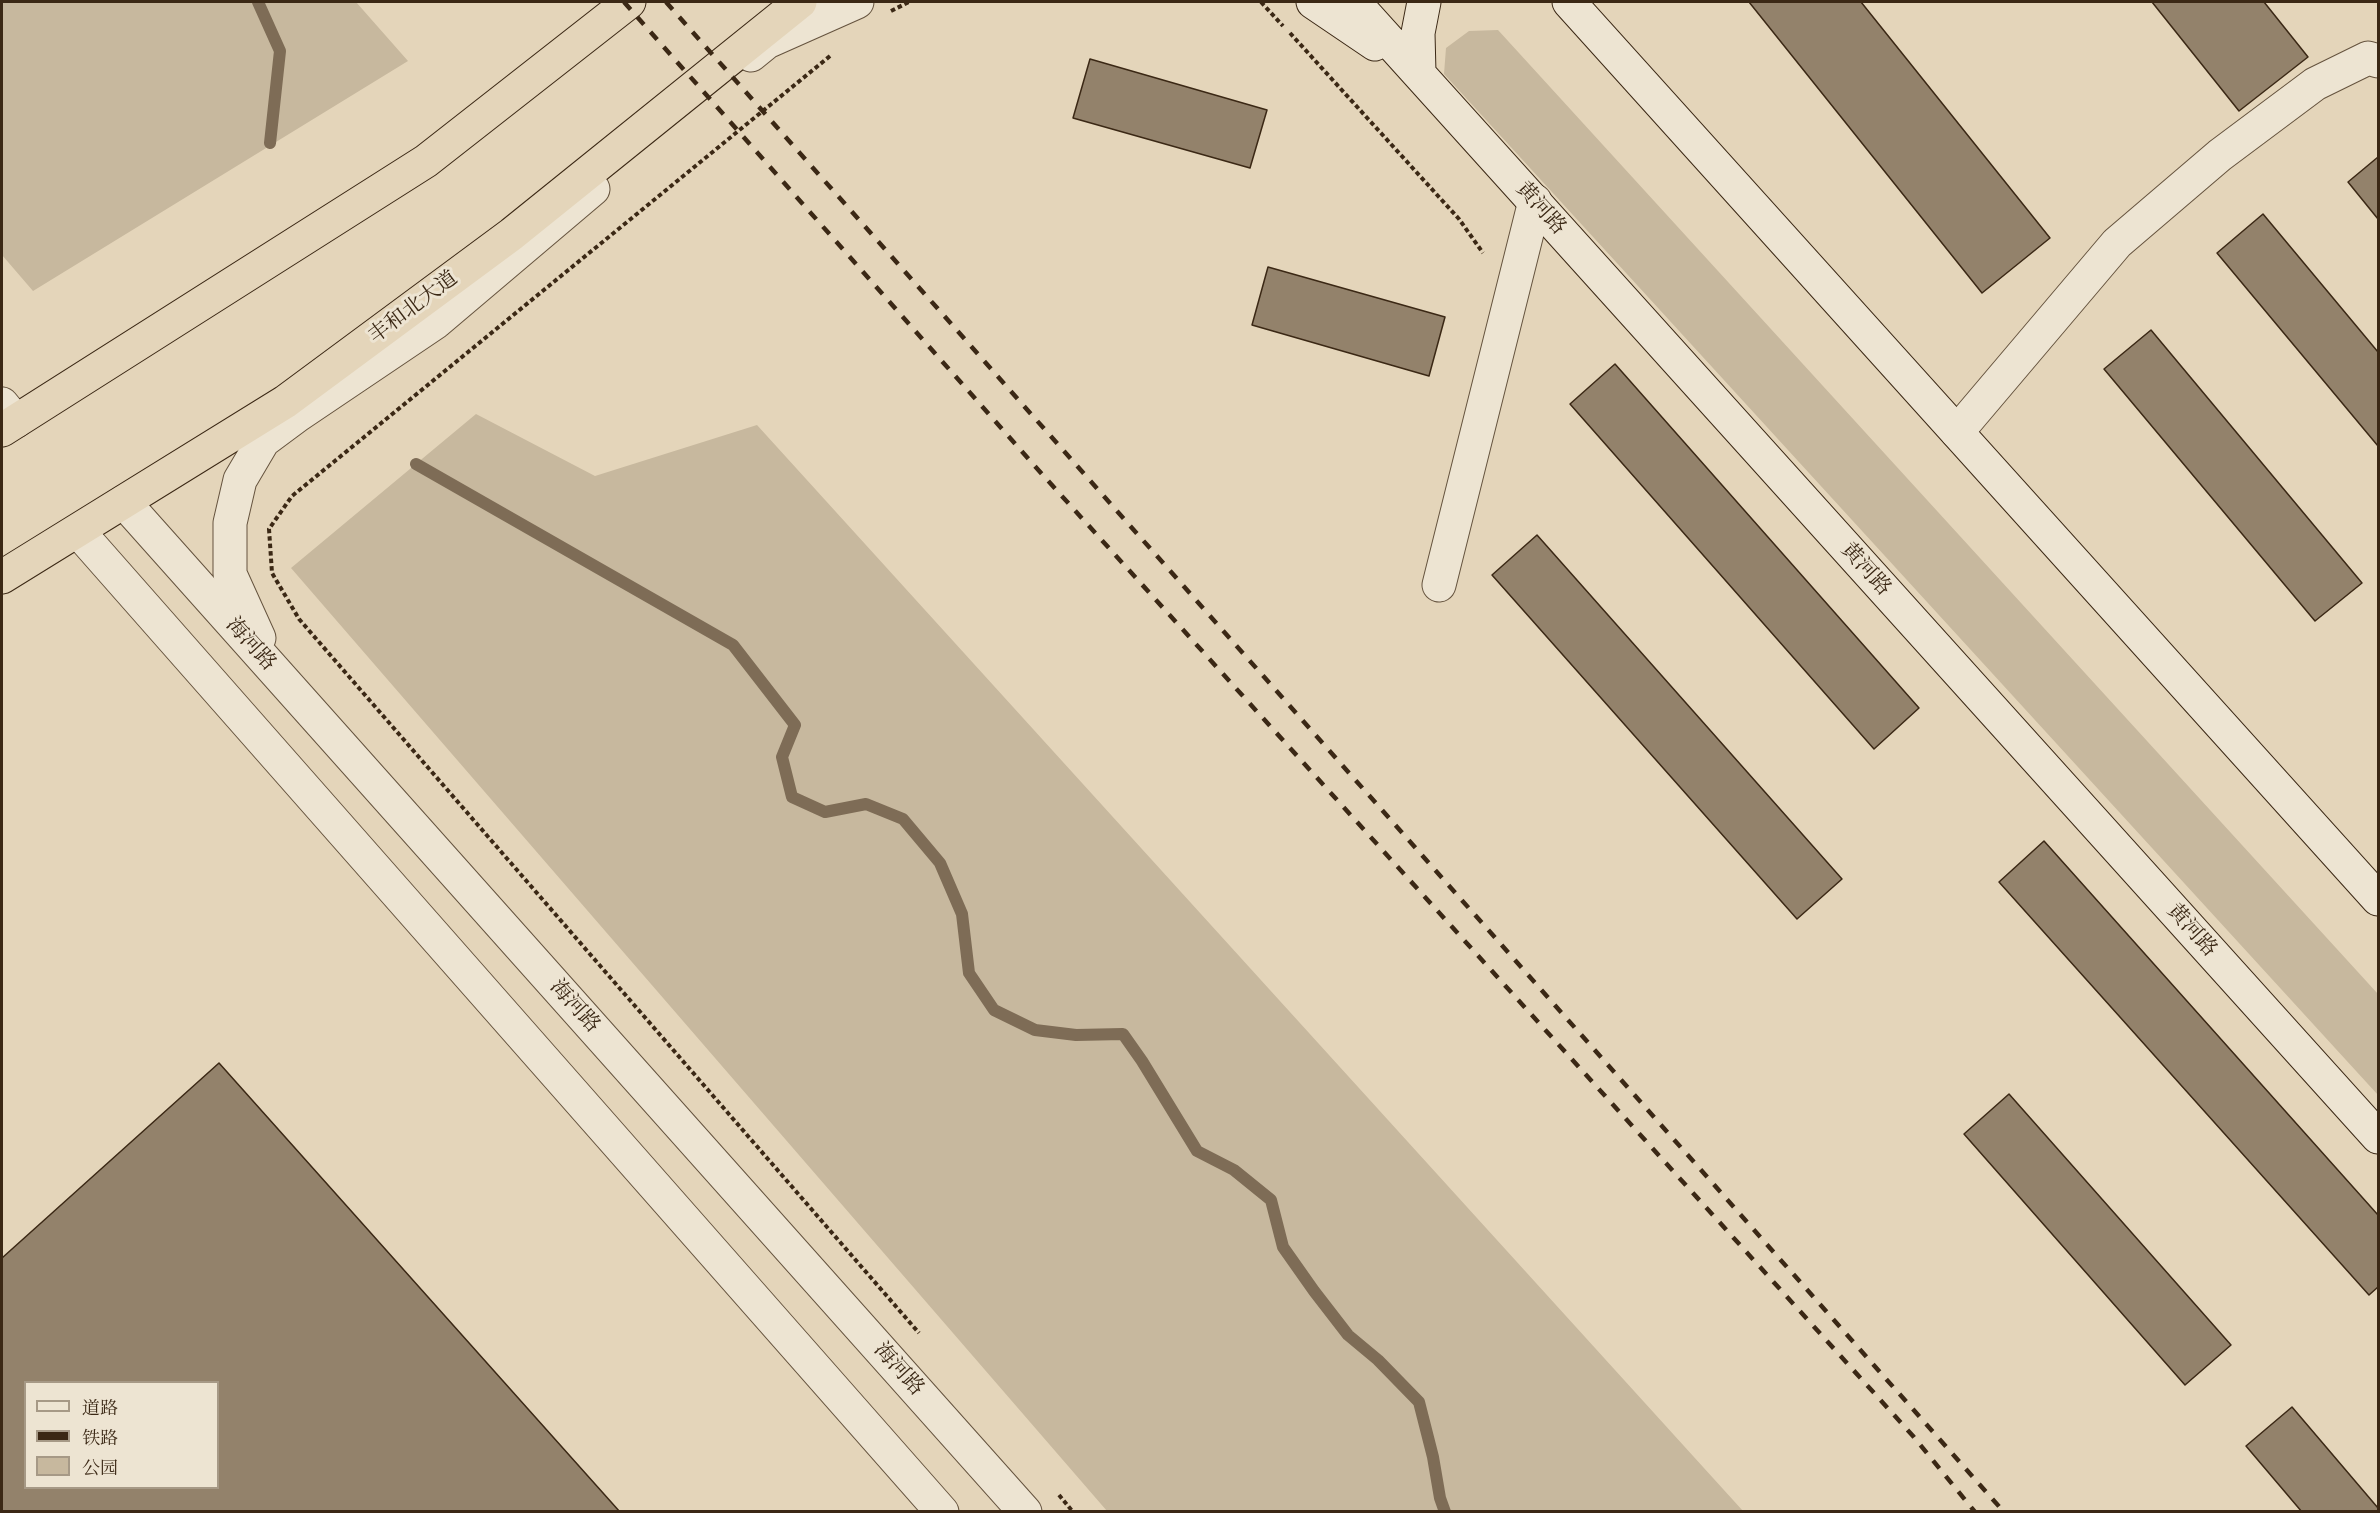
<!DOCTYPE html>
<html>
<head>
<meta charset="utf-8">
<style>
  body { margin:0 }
  #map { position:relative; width:2380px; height:1513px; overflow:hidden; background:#e4d5ba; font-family:"Libre Caslon Text","Noto Serif SC",serif }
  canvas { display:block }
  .frame { position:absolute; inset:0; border:3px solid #3b2815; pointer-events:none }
  .legend { position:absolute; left:24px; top:1381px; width:195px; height:108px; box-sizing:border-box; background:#ede4d2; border:2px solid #a69986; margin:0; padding:8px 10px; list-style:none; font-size:18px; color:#3b2815 }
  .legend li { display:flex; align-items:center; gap:12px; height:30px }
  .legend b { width:30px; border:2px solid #a69986 }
</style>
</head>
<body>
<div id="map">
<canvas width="2380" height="1513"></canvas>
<div class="frame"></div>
<ul class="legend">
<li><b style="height:8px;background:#ede4d2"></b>道路</li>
<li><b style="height:8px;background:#3b2815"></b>铁路</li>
<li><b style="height:16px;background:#c7b89e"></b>公园</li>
</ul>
</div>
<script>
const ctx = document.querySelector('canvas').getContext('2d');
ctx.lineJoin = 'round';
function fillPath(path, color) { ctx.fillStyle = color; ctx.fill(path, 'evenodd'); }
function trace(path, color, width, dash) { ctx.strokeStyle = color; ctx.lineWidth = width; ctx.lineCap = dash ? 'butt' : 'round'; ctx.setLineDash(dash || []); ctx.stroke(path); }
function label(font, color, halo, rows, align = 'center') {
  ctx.font = font + ' "Libre Caslon Text","Noto Serif SC",serif'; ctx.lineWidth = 6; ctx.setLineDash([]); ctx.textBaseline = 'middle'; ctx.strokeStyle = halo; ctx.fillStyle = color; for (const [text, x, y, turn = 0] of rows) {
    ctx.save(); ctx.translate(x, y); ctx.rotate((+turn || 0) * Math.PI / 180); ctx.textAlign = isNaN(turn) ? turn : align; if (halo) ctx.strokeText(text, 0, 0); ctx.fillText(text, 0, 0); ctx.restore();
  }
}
fillPath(new Path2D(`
  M2,2H356L408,61L33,291L2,255Z
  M1498,30L2378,994V1095L1444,74L1446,48L1469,31Z
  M476,414L595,476L757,425L1743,1511H1107L291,568Z`), '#c7b89e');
trace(new Path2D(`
  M258,2L280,51L270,143
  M416,464L733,645L795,725L782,757L792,797L825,812L866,804L903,819L940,863L962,914L969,973L994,1010L1035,1030L1076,1035L1123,1034L1142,1061L1197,1151L1234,1170L1271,1200L1283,1247L1314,1291L1348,1335L1378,1360L1419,1402L1433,1457L1440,1498L1445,1512`), '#7e6c56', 12);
const building = new Path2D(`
  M1749,2H1861L2050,238L1982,293Z
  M2152,2H2264L2308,57L2239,111Z
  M1090,59L1267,110L1250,168L1073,118Z
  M2378,157V219L2348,182Z
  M2263,214L2378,352V446L2217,253Z
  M1268,267L1445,317L1429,376L1252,325Z
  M2151,330L2362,583L2315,621L2104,369Z
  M1615,364L1919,708L1874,749L1570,404Z
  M1537,535L1842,879L1797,919L1492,575Z
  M2044,841L2378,1215V1287L2369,1295L1999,882Z
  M219,1063L620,1512H2V1258ZM26,1382H218V1488H26Z
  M2009,1094L2231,1345L2185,1385L1964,1134Z
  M2292,1407L2378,1508V1512H2302L2246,1446Z`);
fillPath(building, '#93826b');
trace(building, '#3b2815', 1.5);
const minor = new Path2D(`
  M1957,432L2117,243L2220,155L2315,84L2368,58L2378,61
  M1439,585L1535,201`);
const tertiary = new Path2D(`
  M751,55L767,42L857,2
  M2,404L16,421
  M124,502L1025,1512
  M78,531L942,1512
  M259,638L230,574V523L240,480L263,441L298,415L436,322L593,189`);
const secondary = new Path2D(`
  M1313,2L1375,44
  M1354,2L2378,1137
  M1569,2L2378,899
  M1419,73L1418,33L1424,2`);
const trunk = new Path2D(`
  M2,430L426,161L629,2
  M2,577L285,402L512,234L800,2`);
trace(minor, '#65533e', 35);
trace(tertiary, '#65533e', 35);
trace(secondary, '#3b2815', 35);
trace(trunk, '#3b2815', 35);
trace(new Path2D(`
  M1261,2L1283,26
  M891,11L909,2
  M1290,33L1459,219L1483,253
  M830,56L292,496L269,529L272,573L299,619L919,1333
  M1059,1495L1073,1512`), '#3b2815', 4, [4.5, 3]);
trace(minor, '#ede4d2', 33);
trace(tertiary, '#ede4d2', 33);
trace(secondary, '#ede4d2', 33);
trace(trunk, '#e4d5ba', 33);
trace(new Path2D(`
  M624,2L1041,473L1913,1436L1975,1512
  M666,2L2004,1512`), '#3b2815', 4.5, [10, 10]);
label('21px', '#3b2815', '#ede4d2', [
  ["黄河路",1541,208,48],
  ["丰和北大道",413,307,-37],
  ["黄河路",1866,569,48],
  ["海河路",251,644,48],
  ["黄河路",2192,930,48],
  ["海河路",575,1006,48],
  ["海河路",899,1369,48]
]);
</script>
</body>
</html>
